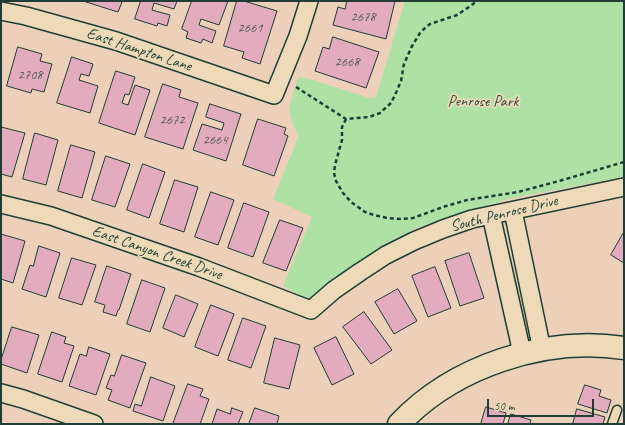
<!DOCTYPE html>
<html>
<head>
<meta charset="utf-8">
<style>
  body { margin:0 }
  #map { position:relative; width:625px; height:425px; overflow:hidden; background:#ecd0b9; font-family:Caveat,sans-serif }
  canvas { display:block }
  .frame { position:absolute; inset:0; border:2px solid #1f3d34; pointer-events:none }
  .scale { position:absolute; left:487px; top:399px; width:107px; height:18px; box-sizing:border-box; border:2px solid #1f3d34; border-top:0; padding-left:5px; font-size:12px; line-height:14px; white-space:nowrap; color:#1f3d34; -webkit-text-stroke:3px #eed9b8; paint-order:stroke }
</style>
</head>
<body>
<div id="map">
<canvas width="625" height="425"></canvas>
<div class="frame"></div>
<div class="scale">50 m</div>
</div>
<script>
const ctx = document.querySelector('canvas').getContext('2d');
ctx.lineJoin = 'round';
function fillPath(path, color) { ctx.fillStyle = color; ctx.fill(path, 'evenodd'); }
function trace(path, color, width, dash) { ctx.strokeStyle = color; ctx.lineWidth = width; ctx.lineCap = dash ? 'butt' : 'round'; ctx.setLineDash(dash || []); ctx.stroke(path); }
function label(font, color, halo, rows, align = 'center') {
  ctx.font = font + ' Caveat,sans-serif'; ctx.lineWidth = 3.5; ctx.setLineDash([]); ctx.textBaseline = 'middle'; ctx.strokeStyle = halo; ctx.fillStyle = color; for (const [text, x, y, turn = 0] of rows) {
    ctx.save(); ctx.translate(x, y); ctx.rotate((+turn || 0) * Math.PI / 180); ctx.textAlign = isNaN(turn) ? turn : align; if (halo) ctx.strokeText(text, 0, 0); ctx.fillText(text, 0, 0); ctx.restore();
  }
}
fillPath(new Path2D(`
  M405,1H624V177L612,179L508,199L416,228L308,299L283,286L312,217L273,199L299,136L293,125L289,108L298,77L313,80L369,98L376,97Z`), '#ade2a4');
const building = new Path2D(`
  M87,1H119L122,2L118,12L86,2Z
  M141,1H177L174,9L154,3L152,10L170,15L167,26L158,23L157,26L135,19Z
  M192,1H228L219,25L201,19L199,25L216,31L212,43L203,39L201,43L186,38L188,32L182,29Z
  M237,1H244L277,11L260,64L242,58L244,52L224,46Z
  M347,1H395L386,39L333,25L338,7L345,9Z
  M333,37L379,52L366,88L315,71L323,47L329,49Z
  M18,47L42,54L40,61L52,64L44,92L32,89L31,93L7,86Z
  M72,57L93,64L89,76L81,74L79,80L98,86L90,113L57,103Z
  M116,71L135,77L129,95L125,94L122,103L128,105L135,85L150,90L135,135L99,123Z
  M163,84L181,90L179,97L198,103L183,149L145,137Z
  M210,104L241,114L226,161L193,150L202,124L222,130L224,123L206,117Z
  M258,119L286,128L284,134L288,136L274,176L243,165Z
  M1,127L25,133L12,177L1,174Z
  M35,133L58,140L46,185L23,179Z
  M71,145L95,152L82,198L58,191Z
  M106,156L130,164L115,207L92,200Z
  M143,164L165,172L149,218L127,210Z
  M175,180L198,187L184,232L160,224Z
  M211,192L234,200L218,245L195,237Z
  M244,203L269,212L253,257L228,248Z
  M280,220L303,228L286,271L263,263Z
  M624,232V263L611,255Z
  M1,234L25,241L13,283L1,279Z
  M39,246L60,253L46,297L22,289L30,265L33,266Z
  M469,253L484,298L460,306L445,261Z
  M72,258L96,265L82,305L59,298Z
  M107,266L131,274L119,310H118L116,316L103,312L105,305L95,302Z
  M435,267L451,308L428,317L412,276Z
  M142,280L165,288L150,332L127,324Z
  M398,289L417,321L394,334L375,302Z
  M176,295L198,304L184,337L163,328Z
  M211,305L234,314L218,356L195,347Z
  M364,312L392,350L371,364L343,327Z
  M243,318L266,326L251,368L228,360Z
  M12,327L39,335L27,373L1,364V360Z
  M52,332L66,337L64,343L74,346L62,382L38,374Z
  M336,337L354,374L332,385L314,348Z
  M275,338L300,345L289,389L264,383Z
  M89,347L110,354L96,395L69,386L80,354L86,356Z
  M122,355L146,363L130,408L108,400L112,390L106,388L111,375L114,376Z
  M151,377L175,386L163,421L133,411L135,404L141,406Z
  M188,384L203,389L200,396L209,399L200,424H173Z
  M585,385L601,390L599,396L611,400L607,413L578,404Z
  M486,407L506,413L503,424H481Z
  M232,408L243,412L238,424H212L217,409L230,414Z
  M255,408L279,416L277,424H249Z
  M577,409L605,417L603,424H573Z
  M511,414L531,420L530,424H508Z`);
fillPath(building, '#e3abbe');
trace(building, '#1f3d34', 1);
const lane = new Path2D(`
  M612,424L617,410`);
const street = new Path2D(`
  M1,11L26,16L116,41L274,95L298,36L309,1
  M1,204L51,216L199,267L311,310L334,290L360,272L386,255L414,241L443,229L472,219L624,187
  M513,211L542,350
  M491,215L522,353
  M1,393L23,399L94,424`);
const secondary = new Path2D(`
  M399,424C454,366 545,336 624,348`);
trace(lane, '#1f3d34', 11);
trace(street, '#1f3d34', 20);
trace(secondary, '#1f3d34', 25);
trace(new Path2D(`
  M296,87L346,119L369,117L380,113L391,103L395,95L401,81L404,64L412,46L420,33L425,28L430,24L457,15L469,7L477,1
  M346,119L342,127V140L335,165L334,173L336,181L343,193L351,202L365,212L374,215L387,218L402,219L413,218L443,207L467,200L518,192L559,181L624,162`), '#1f3d34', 2.5, [4, 3]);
trace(lane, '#eed9b8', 8);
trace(street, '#eed9b8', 17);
trace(secondary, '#eed9b8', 22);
label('14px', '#505856', null, [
  ["2678",363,17],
  ["2661",250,28],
  ["2668",347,62],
  ["2708",30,75],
  ["2672",172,120],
  ["2664",215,140]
]);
label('16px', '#1f3d34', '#eed9b8', [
  ["East Hampton Lane",139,50,18],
  ["South Penrose Drive",504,214,-14],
  ["East Canyon Creek Drive",157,253,19]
]);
label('16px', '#2d4e3f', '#eed9b8', [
  ["Penrose Park",483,102]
]);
</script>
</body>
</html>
